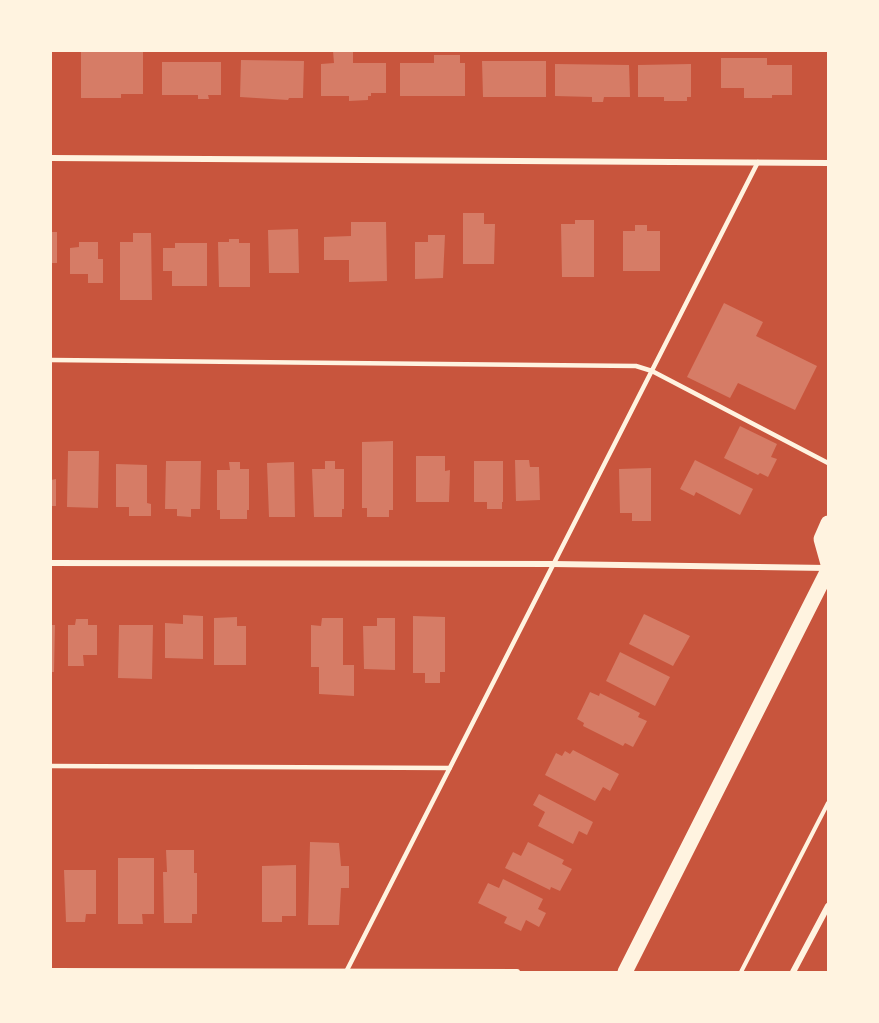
<!DOCTYPE html>
<html>
<head>
<meta charset="utf-8">
<style>
  body { margin:0 }
  #map { position:relative; width:879px; height:1023px; overflow:hidden; background:#c8553d; font-family:"Source Sans 3",sans-serif }
  canvas { display:block }
  .frame { position:absolute; inset:0; border:52px solid #fff3e0; pointer-events:none }
</style>
</head>
<body>
<div id="map">
<canvas width="879" height="1023"></canvas>
<div class="frame"></div>
</div>
<script>
const ctx = document.querySelector('canvas').getContext('2d');
ctx.lineJoin = 'round';
function fillPath(path, color) { ctx.fillStyle = color; ctx.fill(path, 'evenodd'); }
function trace(path, color, width, dash) { ctx.strokeStyle = color; ctx.lineWidth = width; ctx.lineCap = dash ? 'butt' : 'round'; ctx.setLineDash(dash || []); ctx.stroke(path); }
fillPath(new Path2D(`
  M333,51H353V63H386V93H371V96H368V100L349,101V96H321V64L334,63Z
  M81,52H143V94H121V98H81Z
  M434,55H460V63H465V96H400V63H434Z
  M721,58H767V65H792V95H772V98H744V88H721Z
  M241,60L304,61L303,98H289L288,100L240,97Z
  M482,61H546V97H483Z
  M162,62H221V95H208L209,99H198V95H162Z
  M555,64L629,65L630,97H604L603,102H592V97L555,96Z
  M691,64V97H687V101H664V97H638V65Z
  M463,213H484V224H495L494,264H463Z
  M575,220H594V277H562L561,224H575Z
  M351,222H386L387,281L349,282V260H324V237L351,236Z
  M635,225H647V231H660V271H623V231H635Z
  M298,229L299,273H269L268,230Z
  M51,232H57V263H51Z
  M133,233H151L152,300H120V242H133Z
  M428,235H445L443,278L415,279V242H428Z
  M229,239H239V243H250V287H219L218,242H229Z
  M79,242H98V259H103V283H88V274H70V248L79,247Z
  M175,243H207V286H172V271H163V248H175Z
  M724,303L763,322L756,336L817,366L795,410L738,383L730,398L687,377Z
  M740,426L777,444L771,457L777,459L768,477L760,473L758,475L724,458Z
  M393,441V510H389V517H367V508H362V442Z
  M68,451H99L98,508L67,507Z
  M416,456H445V471L450,470L449,502H416Z
  M515,460H529L530,467H539L540,500L516,501Z
  M695,460L753,489L740,515L696,492L694,496L680,489Z
  M166,461H201L200,509H191V517L177,516V509H165Z
  M325,461H335V469H344V509H342V517H314L312,469H325Z
  M474,461H503V502H502V509H487V502H474Z
  M229,462H240V469H249V510H247V519H220V510H217V470H230Z
  M294,462L295,517H269L267,463Z
  M116,464L147,465V503L151,504V516H129V507H116Z
  M651,468V521H632V513H620L619,469Z
  M56,479V506H51V480Z
  M644,614L690,636L673,666L629,644Z
  M183,615L203,616V659L165,658V623L183,624Z
  M413,616L445,617V672H440V683H425V673H413Z
  M237,617V626H246V665H214V618Z
  M322,618H343V665H354V696L319,694V667H311V625L321,626Z
  M377,618H395V670L364,669L363,626H377Z
  M76,619H88V625H97V655H83L84,666H68V625H75Z
  M51,625H55L54,672H51Z
  M119,625H153L152,679L118,678Z
  M620,652L670,677L655,706L606,681Z
  M590,692L599,696L600,693L640,713L638,717L647,721L633,747L625,743L623,746L583,726L584,723L577,719Z
  M573,750L619,774L610,791L603,787L595,801L545,775L556,753L562,756L565,751L570,754Z
  M539,794L593,822L587,835L579,831L573,844L538,826L545,812L533,805Z
  M310,842L339,843L341,866H349V888H341L339,925H308Z
  M528,842L564,860L562,864L572,869L560,891L551,887L550,890L505,868L513,852L521,856Z
  M166,850H194V873H197V914H192V923H164L163,872H167Z
  M118,858H154V914H142L143,924H118Z
  M296,865V916H282V922H262V866Z
  M64,870H96V914H86L85,922H66Z
  M503,879L543,899L538,909L546,913L539,927L526,920L521,931L504,923L507,917L478,903L488,883L499,888Z`), '#d67c66');
trace(new Path2D(`
  M741,972L828,803`), '#fff3e0', 4);
trace(new Path2D(`
  M51,360L636,366L652,371L828,463
  M51,766L450,768
  M346,972L758,162`), '#fff3e0', 4.5);
trace(new Path2D(`
  M51,158L828,163
  M51,563L553,564L827,568
  M51,971L517,972
  M793,972L828,906`), '#fff3e0', 6);
trace(new Path2D(`
  M828,523L821,539L828,564
  M625,972L828,570`), '#fff3e0', 15);
</script>
</body>
</html>
